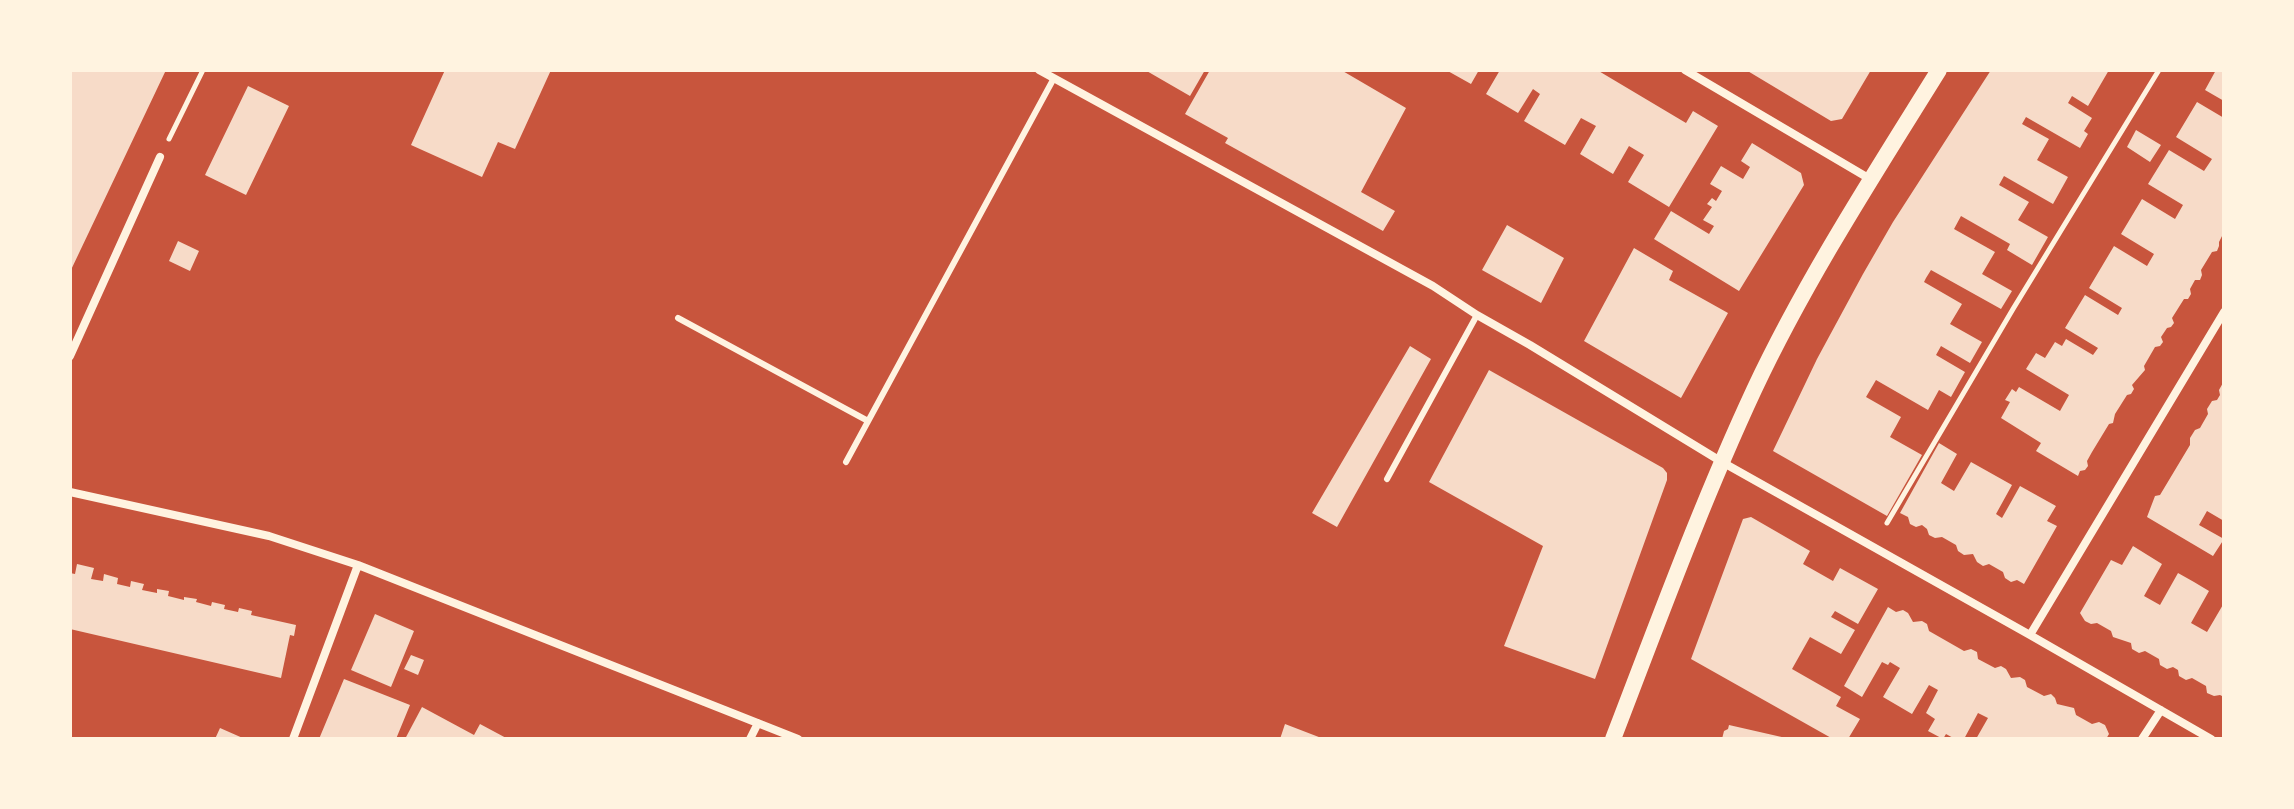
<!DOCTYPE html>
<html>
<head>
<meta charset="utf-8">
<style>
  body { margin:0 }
  #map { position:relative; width:2294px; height:809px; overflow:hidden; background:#c8553d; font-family:"Fira Sans",sans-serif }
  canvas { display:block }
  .frame { position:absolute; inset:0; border:72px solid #fff3e0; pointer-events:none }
</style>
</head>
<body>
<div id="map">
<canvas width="2294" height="809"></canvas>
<div class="frame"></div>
</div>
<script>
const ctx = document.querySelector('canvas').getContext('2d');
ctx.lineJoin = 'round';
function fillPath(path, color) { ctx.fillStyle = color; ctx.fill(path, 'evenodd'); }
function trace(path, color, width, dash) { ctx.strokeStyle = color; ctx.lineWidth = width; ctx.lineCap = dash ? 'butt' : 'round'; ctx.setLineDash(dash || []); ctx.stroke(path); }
fillPath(new Path2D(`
  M70,70H166L70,272Z
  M445,70H551L515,149L498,142L482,177L411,145Z
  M1145,70H1205L1190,96Z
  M1210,70H1341L1406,108L1361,192L1395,211L1383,231L1225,143L1228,138L1185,114Z
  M1446,70H1479L1471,84Z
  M1500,70H1597L1686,123L1693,111L1718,126L1669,207L1628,182L1644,155L1629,146L1613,174L1580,154L1596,126L1581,118L1565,145L1524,121L1540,94L1533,89L1518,113L1486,94Z
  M1746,70H1871L1842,119L1831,121Z
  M1991,70H2109L2088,106L2072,96L2068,103L2092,118L2084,131L2088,134L2080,148L2026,117L2022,124L2049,139L2037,160L2068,177L2053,204L2004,176L1999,185L2029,202L2018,220L2048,237L2032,265L2007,250L2010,244L1961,216L1954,229L1995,252L1982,274L2012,291L2001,309L1931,270L1926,278L1924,282L1962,304L1950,324L1982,342L1970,363L1941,346L1936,355L1965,372L1951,397L1939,390L1928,410L1876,380L1866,397L1901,417L1890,437L1922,455L1887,516L1773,451L1817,359L1863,274L1893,222Z
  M2216,70H2224V101L2205,90Z
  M248,86L289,106L246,195L205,175Z
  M2197,102L2224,118V232L2219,242V246L2217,251L2212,252L2201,270L2202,275L2200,280H2195L2190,289L2191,294L2188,299H2184L2172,318L2174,323L2171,327L2167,328L2161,337L2163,342L2160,346L2155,347L2144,366L2145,370L2132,385L2134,389L2131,394L2127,395L2115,414L2113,423L2109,424L2092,452L2087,461L2088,466L2085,470L2080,471L2078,476L2036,451L2041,443L2001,418L2010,402L2005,400L2012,389L2016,392L2019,387L2060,411L2069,395L2026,369L2036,353L2045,358L2055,342L2062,346L2066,339L2093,355L2098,348L2065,328L2085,295L2118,315L2122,308L2089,288L2114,246L2147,266L2154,254L2121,234L2142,199L2175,219L2183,205L2148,184L2169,150L2204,171L2212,159L2176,137Z
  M2136,130L2161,145L2150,162L2127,147Z
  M1752,143L1801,173L1804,185L1739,291L1654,239L1671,211L1709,234L1714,226L1703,220L1712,207L1707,204L1712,198L1716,201L1722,191L1710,184L1721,166L1743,179L1750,167L1741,161Z
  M1507,225L1564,258L1541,303L1482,270Z
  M178,241L199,251L190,271L169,261Z
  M1634,248L1673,271L1669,280L1728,313L1681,398L1584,341Z
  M1410,346L1431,359L1337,527L1312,513Z
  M1489,370L1663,468L1667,473V480L1595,679L1504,646L1543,546L1429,482Z
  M2224,381V521L2207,511L2199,525L2224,539L2213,556L2147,517L2155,496L2160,495L2190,445V438L2195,430L2200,428L2208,414L2207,409L2212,401L2217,400L2220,395L2219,390Z
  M1939,443L1957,454L1941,483L1954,491L1971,462L2012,485L1996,514L2002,518L2020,486L2056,506L2047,521L2057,526L2024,584L2017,580L2011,582L2005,578L2003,572L1989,564L1983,566L1977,562L1973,554L1964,555L1958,551L1956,545L1942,537L1935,538L1929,535L1927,529L1922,525L1916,527L1910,524L1908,517L1900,513Z
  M1751,517L1810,551L1803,564L1833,581L1840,568L1878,589L1858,624L1835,611L1831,617L1855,630L1841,654L1810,637L1792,669L1841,697L1836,706L1860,719L1848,739H1833L1691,659L1743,519Z
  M2133,546L2162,564L2144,596L2160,605L2178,573L2194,582L2209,591L2191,623L2207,632L2224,603V697L2220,695L2214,696L2207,693L2206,686L2192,678L2186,680L2179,676L2178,670L2173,667L2167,669L2160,665L2159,659L2145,651L2139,653L2132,649L2131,643L2113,637L2111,631L2097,623L2091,624L2085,621L2080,613L2111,560L2122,565Z
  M77,564L94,568L91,579L103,581L104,574L118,578L117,584L130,587L131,581L144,584L142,590L157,593V589L169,591L168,596L184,600V597L197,599L196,602L211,606L212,602L225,605L224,609L238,612L239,608L252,611L251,615L296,625L294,636L290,635L281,678L70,629V573L75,574Z
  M1888,607L1896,612L1903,610L1908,613L1913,622L1922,621L1927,624L1929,631L1964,651L1971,649L1977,652L1978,659L1995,668L2001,666L2006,669L2011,678L2020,677L2025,680L2027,687L2044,696L2051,694L2055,698L2057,704L2074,708L2076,715L2092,724L2099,722L2105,725L2109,734L2106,739H1976L1988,718L1978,713L1964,739H1955L1946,734L1943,739L1928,731L1935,719L1926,713L1938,690L1929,685L1912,714L1883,697L1900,668L1890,662L1888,665L1882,662L1862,697L1844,686Z
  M375,614L414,631L391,687L351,670Z
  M411,655L424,660L418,675L404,669Z
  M344,679L410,705L396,739H319Z
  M422,707L474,735L480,724L508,739H405Z
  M1285,724L1324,739H1280Z
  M1729,725L1786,738V739H1722L1724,731L1728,729Z
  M220,728L245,739H215Z`), '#f7dbc8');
trace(new Path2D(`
  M169,139L203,70
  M1887,523L2013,309L2159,70`), '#fff3e0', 5);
trace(new Path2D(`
  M678,318L868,421
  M846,462L1054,78
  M1387,479L1477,315`), '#fff3e0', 6);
trace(new Path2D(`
  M1039,70L1433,286L1477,315L1530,345L1722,462L2030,635L2211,739
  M1685,70L1870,179
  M70,356L160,157
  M70,492L269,536L358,565L798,739
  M2030,635L2224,312
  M293,739L358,565
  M750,739L758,723
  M2142,739L2161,710`), '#fff3e0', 8);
trace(new Path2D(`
  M1613,739C1658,622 1701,504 1754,390C1805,281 1875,173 1939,70`), '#fff3e0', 16);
</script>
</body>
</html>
